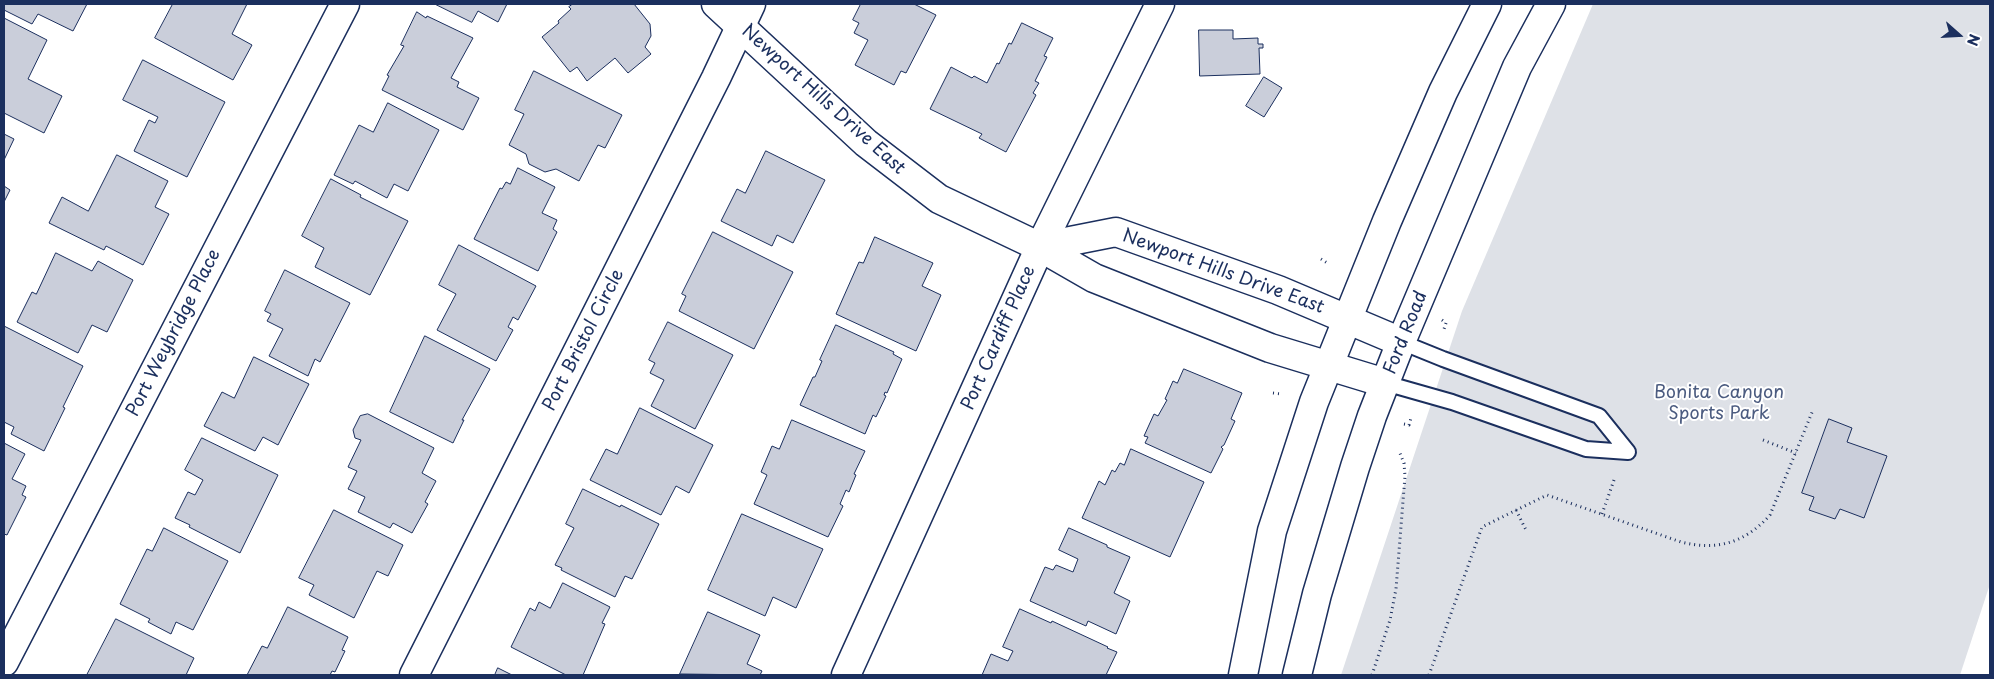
<!DOCTYPE html>
<html>
<head>
<meta charset="utf-8">
<style>
  body { margin:0 }
  #map { position:relative; width:1994px; height:679px; overflow:hidden; background:#fff; font-family:"Playpen Sans",sans-serif }
  canvas { display:block }
  .frame { position:absolute; inset:0; border:5px solid #1b2f5e; pointer-events:none }
  .north { position:absolute; left:1934px; top:10px; width:50px; height:50px; -webkit-text-stroke:4px #fff; paint-order:stroke; rotate:109deg; font-size:14px; font-weight:700; line-height:20px; text-align:center; color:#1b2f5e }
  .north::after { content:''; display:block; margin:auto; width:18px; height:22px; background:#1b2f5e; clip-path:polygon(50% 0,100% 100%,50% 72%,0 100%) }
</style>
</head>
<body>
<div id="map">
<canvas width="1994" height="679"></canvas>
<div class="frame"></div>
<div class="north">N</div>
</div>
<script>
const ctx = document.querySelector('canvas').getContext('2d');
ctx.lineJoin = 'round';
function fillPath(path, color) { ctx.fillStyle = color; ctx.fill(path, 'evenodd'); }
function trace(path, color, width, dash) { ctx.strokeStyle = color; ctx.lineWidth = width; ctx.lineCap = dash ? 'butt' : 'round'; ctx.setLineDash(dash || []); ctx.stroke(path); }
function label(font, color, halo, rows, align = 'center') {
  ctx.font = font + ' "Playpen Sans",sans-serif'; ctx.lineWidth = 4; ctx.setLineDash([]); ctx.textBaseline = 'middle'; ctx.strokeStyle = halo; ctx.fillStyle = color; for (const [text, x, y, turn = 0] of rows) {
    ctx.save(); ctx.translate(x, y); ctx.rotate((+turn || 0) * Math.PI / 180); ctx.textAlign = isNaN(turn) ? turn : align; if (halo) ctx.strokeText(text, 0, 0); ctx.fillText(text, 0, 0); ctx.restore();
  }
}
fillPath(new Path2D(`
  M1593,4H1990V584L1960,675H1341L1462,311Z`), '#dee1e7');
const building = new Path2D(`
  M4,4H87L73,31L38,14L32,24L4,10Z
  M173,4H247L232,34L252,45L233,80L155,38Z
  M435,4H507L498,22L478,11L472,22Z
  M573,4H634L650,24L651,36L645,47L651,54L628,73L615,58L587,81L577,67L570,72L542,37L559,23L558,21L571,9L569,7Z
  M861,4H914L936,15L906,73L901,71L894,85L855,65L868,40L854,33L859,23L853,20Z
  M417,12L426,18L427,16L473,38L451,78L459,82L457,87L479,98L463,130L382,90L389,76L387,75L404,46L401,45Z
  M4,18L47,40L28,79L62,96L44,133L4,113Z
  M1022,23L1053,38L1044,56L1047,57L1035,81L1039,83L1033,93L1036,95L1006,152L979,138L982,134L930,109L951,67L972,78L974,76L987,83L997,63L999,64L1009,43L1011,44Z
  M1199,30H1233V39L1258,38V44H1263V48H1259L1260,74L1200,76Z
  M143,60L225,102L187,177L134,151L149,120L155,123L158,117L123,100Z
  M534,71L622,115L605,148L598,145L579,181L556,169L545,172L529,164L526,154L509,145L524,114L515,110Z
  M1264,77L1282,88L1264,117L1246,106Z
  M388,103L439,130L408,191L394,184L387,198L355,181L353,184L334,175L359,125L373,132Z
  M4,134L14,139L4,160Z
  M766,151L825,180L793,243L777,235L772,246L721,221L737,189L745,193Z
  M117,155L168,181L155,207L169,214L143,265L106,246L104,250L49,223L62,197L88,211Z
  M518,168L555,187L542,213L557,220L553,229L557,232L538,271L474,239L500,188L502,189L506,182L510,184Z
  M331,179L361,195L360,197L408,221L370,295L315,267L324,248L302,236Z
  M4,186L10,190L4,202Z
  M713,232L793,272L754,349L679,311L686,296L682,294Z
  M875,237L933,263L922,286L941,295L916,351L836,314L859,262L863,263Z
  M459,245L536,286L518,320L513,317L508,327L513,330L496,361L437,330L456,294L439,285Z
  M56,253L92,271L98,261L133,280L107,332L92,325L78,353L17,322L32,292L36,294Z
  M285,270L350,303L320,362L315,359L308,376L269,356L283,329L267,321L271,314L265,311Z
  M668,322L733,355L695,429L651,406L664,380L650,373L655,363L649,360Z
  M836,325L894,352L893,354L902,359L887,393L885,392L884,395L886,396L876,417L873,415L865,434L800,405L813,377H815L822,361L820,360Z
  M4,326L83,366L63,407L65,408L44,451L11,434L14,427L4,422Z
  M425,336L490,369L462,420H464L453,443L390,412Z
  M254,357L309,384L278,445L263,437L255,451L204,426L222,392L234,398Z
  M1184,369L1242,393L1231,419L1235,421L1224,445L1221,447L1223,449L1211,473L1145,443L1148,437L1144,436L1154,414L1158,416L1167,400L1165,399L1173,381L1177,383Z
  M640,408L713,445L689,493L676,486L661,515L590,480L606,449L617,454Z
  M368,414L434,448L422,473L436,481L425,502L428,504L412,533L393,523L390,528L358,512L365,497L348,489L357,471L348,467L361,440L355,438L353,430L360,416Z
  M1829,419L1852,428L1847,442L1887,456L1864,518L1840,509L1835,519L1809,510L1814,497L1802,493Z
  M792,420L865,451L854,474L856,475L849,492L846,490L840,504L843,506L828,537L754,504L767,475L761,472L772,446L779,449Z
  M202,438L278,475L240,553L189,527L190,525L175,518L188,492L195,495L203,480L185,470Z
  M4,443L25,454L12,479L26,486L22,495L26,497L7,535L4,534Z
  M1131,449L1204,482L1170,557L1082,518L1099,481L1105,485L1112,470L1115,472L1120,463L1124,465Z
  M583,489L620,507L621,505L659,524L632,579L625,576L615,597L561,570L562,568L555,565L574,528L566,524Z
  M334,510L403,545L388,576L377,571L354,618L309,595L314,585L299,578Z
  M742,514L823,549L796,608L773,597L765,616L708,590Z
  M164,528L228,561L193,630L176,622L171,634L148,622L150,619L120,604L147,549L152,551Z
  M1069,528L1107,545V547L1130,557L1114,593L1130,601L1116,634L1088,621L1086,626L1030,601L1045,567L1053,570L1056,565L1073,572L1078,559L1059,550Z
  M563,583L610,607L602,623L605,624L583,675H566L511,647L530,608L535,611L539,602L550,608Z
  M288,607L348,637L342,650L345,651L335,672L332,671L330,675H247L262,646L267,648Z
  M1020,609L1051,623L1052,621L1108,647L1107,648L1117,652L1106,675H982L991,654L1008,661L1013,651L1003,647Z
  M708,612L760,635L747,664L762,671L760,675L680,674Z
  M116,619L194,658L186,675H87Z
  M498,668L512,675H495Z`);
fillPath(building, '#caceda');
trace(building, '#1b2f5e', 1);
const service = new Path2D(`
  M1401,342L1443,359L1599,416L1628,452
  M1385,383L1452,402L1586,449L1628,452`);
const minor = new Path2D(`
  M4,662L345,4
  M414,675L716,78L751,4
  M846,675L1040,247L1160,4`);
const tertiary = new Path2D(`
  M716,4L866,143L939,199L1040,247L1094,278L1270,348L1385,383
  M1040,247L1116,232L1278,290L1401,342`);
const secondary = new Path2D(`
  M1243,675L1272,531L1314,402L1387,221L1443,92L1487,4
  M1297,675L1317,594L1355,467L1372,416L1401,342L1517,67L1551,4`);
trace(service, '#1b2f5e', 18);
trace(minor, '#1b2f5e', 31);
trace(tertiary, '#1b2f5e', 31);
trace(secondary, '#1b2f5e', 31);
trace(new Path2D(`
  M1321,259L1329,264
  M1442,320L1446,323L1444,329
  M1273,393L1281,394
  M1404,424L1409,425L1411,418
  M1763,440L1796,453
  M1516,510L1526,530
  M1602,514L1614,480
  M1372,675L1390,620L1396,589L1405,476L1404,463L1399,451
  M1429,675L1482,527L1547,495L1681,542C1717,551 1745,543 1770,515L1813,410`), '#1b2f5e', 3, [1, 4]);
trace(service, '#fff', 14);
trace(minor, '#fff', 28);
trace(tertiary, '#fff', 28);
trace(secondary, '#fff', 28);
label('18px', '#1b2f5e', '#fff', [
  ["Newport Hills Drive East",823,100,42],
  ["Newport Hills Drive East",1223,272,20],
  ["Port Weybridge Place",174,333,-63],
  ["Ford Road",1406,333,-68],
  ["Port Cardiff Place",999,338,-66],
  ["Port Bristol Circle",584,340,-63]
]);
label('18px', '#4c5c80', '#fff', [
  ["Bonita Canyon",1719,393],
  ["Sports Park",1719,414]
]);
</script>
</body>
</html>
